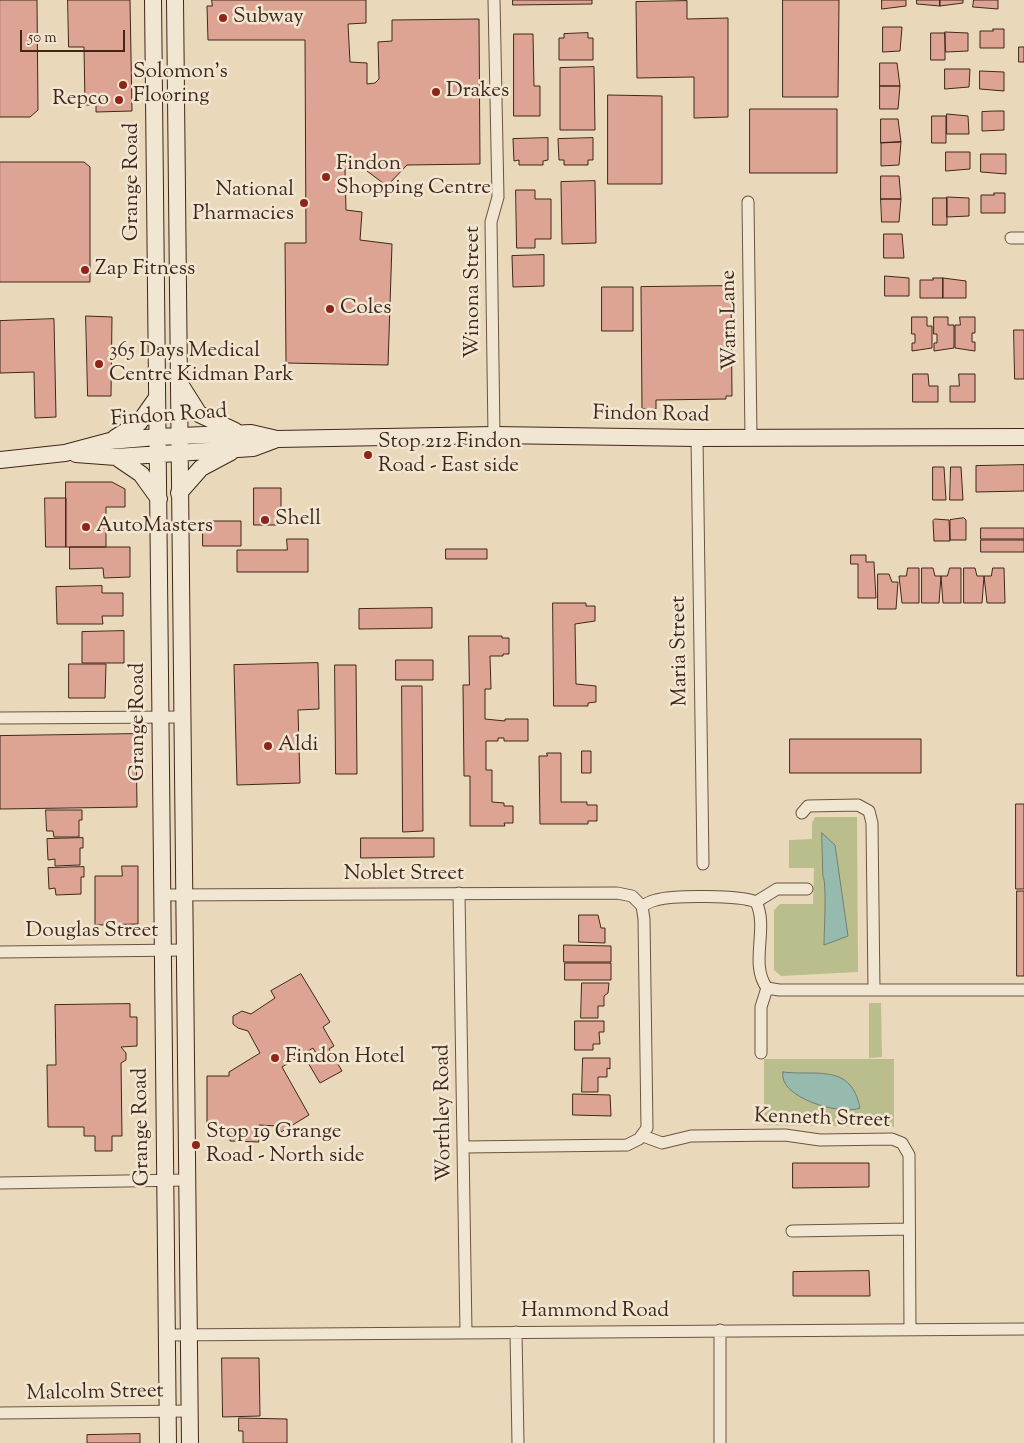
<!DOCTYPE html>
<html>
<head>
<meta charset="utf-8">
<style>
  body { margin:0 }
  #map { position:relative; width:1024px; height:1443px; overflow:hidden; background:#e9d9ba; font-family:"Sorts Mill Goudy",serif }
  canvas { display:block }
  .scale { position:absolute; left:20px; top:30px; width:105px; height:22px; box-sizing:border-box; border:2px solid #41271a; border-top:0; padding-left:6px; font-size:15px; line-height:18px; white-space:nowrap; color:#41271a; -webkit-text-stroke:4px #f1e6d2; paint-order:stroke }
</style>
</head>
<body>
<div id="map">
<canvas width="1024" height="1443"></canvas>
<div class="scale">50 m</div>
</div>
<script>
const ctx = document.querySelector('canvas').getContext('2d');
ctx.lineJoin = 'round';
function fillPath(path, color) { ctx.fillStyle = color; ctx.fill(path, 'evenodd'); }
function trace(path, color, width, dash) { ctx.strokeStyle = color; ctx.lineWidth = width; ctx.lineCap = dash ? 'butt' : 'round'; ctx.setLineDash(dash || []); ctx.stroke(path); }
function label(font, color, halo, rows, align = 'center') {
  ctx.font = font + ' "Sorts Mill Goudy",serif'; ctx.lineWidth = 5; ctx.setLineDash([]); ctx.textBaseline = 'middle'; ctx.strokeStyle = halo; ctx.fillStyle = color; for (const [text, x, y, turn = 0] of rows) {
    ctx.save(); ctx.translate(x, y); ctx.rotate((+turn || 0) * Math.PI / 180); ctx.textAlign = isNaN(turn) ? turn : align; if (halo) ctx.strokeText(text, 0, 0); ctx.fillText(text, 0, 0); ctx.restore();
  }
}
fillPath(new Path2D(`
  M815,817H857L858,972L781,976L774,970V910L780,904H813L814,868H789V840L812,839V823Z
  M869,1003H881L882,1057L869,1058Z
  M764,1059H894V1127L764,1125Z`), '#babe8d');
const water = new Path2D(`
  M822,833L835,845L848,936L824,945C824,932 827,883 823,876Z
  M783,1072C817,1076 851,1063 860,1108C840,1116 777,1097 783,1072Z`);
fillPath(water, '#97baaf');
trace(water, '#757f73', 1);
const building = new Path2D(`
  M0,0H37L38,110L30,117H0Z
  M68,0H130L132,111L96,112V105H85L84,47H69Z
  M212,0H366V23L348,24L350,62L367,63V84L375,83L379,79L378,42L392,41V20L479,19L480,164L407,165L387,186L363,168L345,169L346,210L362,212L360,240L392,244L388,365L286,363L285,243H306L305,40H208L207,6H212Z
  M513,0H592V4L513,5Z
  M783,0H839L838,97H783Z
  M882,0H906V6L882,9Z
  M917,0H940V6L917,4Z
  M940,0H963V3L940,6Z
  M974,0H998V9L973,7Z
  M687,1V19L728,18V117L694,118V77L637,78L636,2Z
  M883,27H902L900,51L883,52Z
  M993,29H1004V48H980V31H993Z
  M945,32L968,33V51L946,52Z
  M588,33V38H593V60H559V38H564V34Z
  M931,33H945V60H931Z
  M514,34H533L534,86H540V116H514Z
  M1019,47H1024V62H1019Z
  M880,63H897L900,86H880Z
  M594,67L595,130H560V68Z
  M945,69H970L969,87L945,89Z
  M980,71L1004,72V91L980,89Z
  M880,86H900L898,109H880Z
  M608,95L662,96V184H608Z
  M750,109H837V173H750Z
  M995,111H1004V130L982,131V112Z
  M947,114L968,116L969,134H947Z
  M932,116H946V143H932Z
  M881,119H898L901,142L881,143Z
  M548,138V160L543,161V165H519V160L514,161L513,139Z
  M593,138V160H588V165H564V160H559L558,139Z
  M901,142L899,165L881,166V143Z
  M946,152H970V169L946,171Z
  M981,154H1006V174L981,172Z
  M0,162H84L90,167V282H0Z
  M881,176H899L901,199H881Z
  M595,181L596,243L562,244L561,182Z
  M516,190H535V199H551V239H535V248H517Z
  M994,193H1005V213H981V195H994Z
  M947,197L969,198V216L947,217Z
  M933,198H947V225H933Z
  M881,199H901L899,222H882Z
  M884,234H902L904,258H884Z
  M544,255V286L513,287L512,256Z
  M885,276L909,278V296H885Z
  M933,278H943V298H920V280H933Z
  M943,278L966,281V298H943Z
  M731,286L732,396H726V399L656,400V409H642L641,287Z
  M602,287H633V331H602Z
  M86,316L112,317L111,396H88Z
  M912,317H927V326H932V348L912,351V343H915V334H912Z
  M934,317H948V325H954V348L934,351V343H937V334H934Z
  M960,317H975V333H972V342H975V351L955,348V325H960Z
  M54,319L56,417L35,418L34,372L0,373V321Z
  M1014,330H1024V379H1015Z
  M913,374H928L929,386H938V402H913Z
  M959,374H975V402H950V386H959Z
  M1024,465V491L976,492V466Z
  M933,467H944L946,500H933Z
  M951,467H961L963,500H950Z
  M66,482H112L125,489V507H106V547H66Z
  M254,488H281V525H254Z
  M45,498H66V547H46Z
  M964,518L966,520V540H950V520Z
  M935,519L949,520L950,541H934L933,521Z
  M203,521H241V546H203Z
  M981,528H1024V539H981Z
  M287,539H308V572H237V550H287Z
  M981,540H1024V552H981Z
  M70,547H130V577L104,578L103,568L70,569Z
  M446,549H487V559H446Z
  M851,555H866V562H874L876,598H858V564H851Z
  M908,568H919V603H902L899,576H906Z
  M922,568H933L935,576H941L939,603H922Z
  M950,568H961V603H943L941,576H947Z
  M964,568H975L977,576H984L982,603H964Z
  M993,568H1004L1005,603H987L984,576H991Z
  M878,574H889L892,582H898L896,609H878Z
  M102,586V593H123V616H102L103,624H57L56,587Z
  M553,603H586V606H595V621L575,624L576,684L596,686V702L588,703V706H554Z
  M432,608V628L359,629V609Z
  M124,631V663H82V632Z
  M469,636H502V638H509V654H503V656H490L491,689H485V719L505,721V719H528V741H504V738H498V741H486V770H492V802L504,803V806H513V823H504L505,826H470V776H464L463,685H469Z
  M396,660H433V680H396Z
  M318,663L319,709L298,710L300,783L237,785L234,665Z
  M69,664H106L105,698H69Z
  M335,665H356L357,774H336Z
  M402,686H422L423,831L403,832Z
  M136,734L137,807L0,809V736Z
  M790,739H921V773H790Z
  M582,751H591V773H582Z
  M547,753H561V802H587V805H597V821H588V824H540L539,756H547Z
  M1016,804H1024V889H1016Z
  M46,810H82V820H79V837H54L53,831H47Z
  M83,838V848H80V865L55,866V859L48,860L47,839Z
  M361,838H434V857L361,858Z
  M122,866H138V924L95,925V876H122Z
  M84,867V877H81V894L56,895L55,888L49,889L48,868Z
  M1017,891H1024V976H1017Z
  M579,915H598L601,928H605V943L579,942Z
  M564,945L611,946V962H564Z
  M565,963H611V980H565Z
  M301,974L330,1022L323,1027L334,1046L329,1049L342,1071L320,1083L307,1061L317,1055L313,1048L282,1067L309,1115L281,1132L277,1126L259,1125V1142L230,1141V1129H207V1076H229V1072L260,1053L248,1031L238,1028L233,1024V1016L242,1011L251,1014L275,998L271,991Z
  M582,983H609L608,993L604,996V1006H598V1018H581Z
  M130,1004V1017H137V1046L121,1047L126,1053V1060L121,1063L122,1136H112V1151H95V1136H84V1127H48L47,1065H56L55,1005Z
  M575,1021H604V1032H599L600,1044H593V1050H575Z
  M583,1058H610V1069L607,1068V1077H598V1092H582Z
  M573,1094L610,1095L611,1116L573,1115Z
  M793,1163H869V1187L793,1188Z
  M869,1271L870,1296H793V1272Z
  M222,1358H259L260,1416L223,1417Z
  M239,1418L287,1419V1443H243V1431H239Z
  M140,1434V1443H87V1435Z`);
fillPath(building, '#dda494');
trace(building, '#41271a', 1);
const street = new Path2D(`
  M748,202L751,438
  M1011,238H1024
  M494,435L491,222L498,197L494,0
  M697,438L703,864
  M0,718L182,717
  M802,813L808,806L858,805L869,811L872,823L874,990
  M459,893L466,1332
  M162,895L617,893L632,896L642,906
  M756,902L777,889H807
  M642,906C646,904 651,901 656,900C673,895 741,895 756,902C769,928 749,964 767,988L779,990H1024
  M0,952L184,950
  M761,1053V1007L767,988
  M643,1136L662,1143L691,1136L785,1135L820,1140L892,1139L902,1143L909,1155L910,1330
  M464,1147L627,1145L639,1139L647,1128L644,919L642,906
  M0,1183L186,1180
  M792,1231L909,1229
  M720,1330V1443
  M516,1332L518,1443
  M167,1335L1024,1329
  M0,1413L190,1411`);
const secondary = new Path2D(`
  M153,0L168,1443
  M175,0L190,1443
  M180,384L199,414L235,431
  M115,438L139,423L156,399
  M76,454L116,457L253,448L277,439
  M116,457L141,474L159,499
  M0,460L65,453L110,441L157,437L251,433L277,439L494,435L697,438L1024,437
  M179,493L201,468L231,452`);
trace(street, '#6b5442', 13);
trace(secondary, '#41271a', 18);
trace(street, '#f1e6d2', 11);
trace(secondary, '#f1e6d2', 16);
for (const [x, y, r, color] of [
  [223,18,5,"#8f2418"],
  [123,85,5,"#8f2418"],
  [436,92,5,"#8f2418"],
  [119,100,5,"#8f2418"],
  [326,177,5,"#8f2418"],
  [304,203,5,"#8f2418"],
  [85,270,5,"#8f2418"],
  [330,309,5,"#8f2418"],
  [99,364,5,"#8f2418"],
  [368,455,5,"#8f2418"],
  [265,520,5,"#8f2418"],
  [86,527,5,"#8f2418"],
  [268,746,5,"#8f2418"],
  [275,1058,5,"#8f2418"],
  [196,1145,5,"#8f2418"]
]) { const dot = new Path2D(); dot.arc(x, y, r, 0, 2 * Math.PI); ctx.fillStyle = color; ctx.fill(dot); trace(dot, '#f1e6d2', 2); }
label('21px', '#41271a', '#f1e6d2', [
  ["Subway",233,18],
  ["Solomon's",133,73],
  ["Flooring",133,97],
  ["Drakes",446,92],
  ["Repco",109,100,"right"],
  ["Findon",336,165],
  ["Shopping Centre",336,189],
  ["National",294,191,"right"],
  ["Pharmacies",294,215,"right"],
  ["Zap Fitness",95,270],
  ["Coles",340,309],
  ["365 Days Medical",109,352],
  ["Centre Kidman Park",109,376],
  ["Stop 212 Findon",378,443],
  ["Road - East side",378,467],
  ["Shell",275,520],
  ["AutoMasters",96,527],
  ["Aldi",278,746],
  ["Findon Hotel",285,1058],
  ["Stop 19 Grange",206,1133],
  ["Road - North side",206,1157]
], 'left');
label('21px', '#41271a', '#f1e6d2', [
  ["Grange Road",133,182,-90],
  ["Winona Street",474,292,-90],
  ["Warn Lane",731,320,-91],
  ["Findon Road",651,416,1],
  ["Findon Road",169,417,-4],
  ["Maria Street",681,651,-91],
  ["Grange Road",139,722,-90],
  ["Noblet Street",404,875],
  ["Douglas Street",92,932],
  ["Worthley Road",445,1113,-91],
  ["Kenneth Street",822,1120,2],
  ["Grange Road",143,1127,-91],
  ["Hammond Road",595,1312],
  ["Malcolm Street",95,1394,-1]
]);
</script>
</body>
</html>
